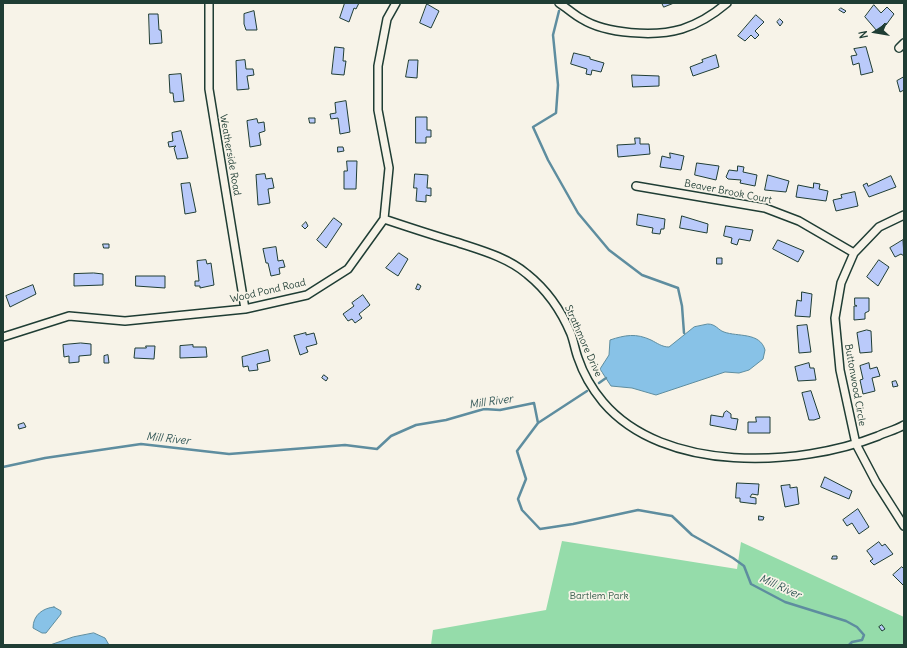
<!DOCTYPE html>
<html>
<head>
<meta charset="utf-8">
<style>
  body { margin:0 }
  #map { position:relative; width:907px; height:648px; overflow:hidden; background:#f7f3e8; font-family:Delius,sans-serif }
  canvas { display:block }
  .frame { position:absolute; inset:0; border:4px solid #1f3d34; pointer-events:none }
  .north { position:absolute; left:855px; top:12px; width:40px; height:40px; -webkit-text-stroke:3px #f7f3e8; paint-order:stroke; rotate:258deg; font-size:11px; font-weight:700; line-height:16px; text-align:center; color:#1f3d34 }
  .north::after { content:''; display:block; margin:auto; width:14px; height:18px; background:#1f3d34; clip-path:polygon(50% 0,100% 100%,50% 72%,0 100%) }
</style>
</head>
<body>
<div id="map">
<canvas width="907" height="648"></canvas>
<div class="frame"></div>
<div class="north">N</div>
</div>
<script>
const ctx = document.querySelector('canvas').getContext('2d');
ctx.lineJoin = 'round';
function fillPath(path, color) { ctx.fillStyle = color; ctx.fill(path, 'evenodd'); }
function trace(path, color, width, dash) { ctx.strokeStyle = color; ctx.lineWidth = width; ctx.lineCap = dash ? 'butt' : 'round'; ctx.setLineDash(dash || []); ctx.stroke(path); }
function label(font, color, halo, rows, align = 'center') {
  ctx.font = font + ' Delius,sans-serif'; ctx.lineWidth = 3.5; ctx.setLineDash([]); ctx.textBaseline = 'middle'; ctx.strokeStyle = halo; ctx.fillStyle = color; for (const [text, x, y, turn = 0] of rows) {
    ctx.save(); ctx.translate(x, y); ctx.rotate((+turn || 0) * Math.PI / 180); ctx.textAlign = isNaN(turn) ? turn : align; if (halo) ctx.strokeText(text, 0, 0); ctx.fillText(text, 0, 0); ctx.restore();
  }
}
fillPath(new Path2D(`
  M562,541L737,569L741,542L904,617V645H431L433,630L546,610Z`), '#95dcaa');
const water = new Path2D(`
  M708,324C716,324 718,330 724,332C738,337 760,332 765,350L763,359L749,370L739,373L725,372L656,395L632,388L611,386L600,369L609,355L610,340C625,335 636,333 651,340C657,343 662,347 669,347L694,327Z
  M54,607L61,611V614L46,633H42L33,628C33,615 43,608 54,607Z
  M94,633L105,638L109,645H50L73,637Z`);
fillPath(water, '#88c2e7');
trace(water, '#5e8d9f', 1);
trace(new Path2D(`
  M559,11L553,35L558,85L556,113L533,127L548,160L578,213L609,250L642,275L678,288L682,306L684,333
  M599,383L606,378
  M538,423L587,391
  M3,467L45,458L141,444L229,454L345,445L377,449L391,436L416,425L446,420L484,409L500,410L534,403L538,423L517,451L526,479L518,499L522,510L540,529L573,524L638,510L672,516L692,535L733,558L744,566L751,584L785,602L846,621L857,627L864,635L862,640L852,642L849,645`), '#5e8d9f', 2.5);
const building = new Path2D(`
  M345,3H359L356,9L354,8L349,22L340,18Z
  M662,3H674L664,7Z
  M427,4L439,11L431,28L420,23Z
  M874,5L881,13L887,7L894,14L886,25L885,23L877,31L865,17Z
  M841,8L846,11L844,13L839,10Z
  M254,11L257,30H246L244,24V14Z
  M149,14H158L159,30H161L162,43L150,44Z
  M756,15L764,22L755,31L759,35L755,39L751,35L745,41L738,36Z
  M780,19L783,22L780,26L777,22Z
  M335,47L344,48L343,61H346L344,75L332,74Z
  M866,47L873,72L861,75L859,63L853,65L851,56L857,55L854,49Z
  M574,53L590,57V59L604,63L601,72L592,70L591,75L586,74L587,69L571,64Z
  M716,55L719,67L693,76L690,67L703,62L702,60Z
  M245,60L246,69H253L254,75L247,76L249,89L237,90L236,61Z
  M409,60H418L417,78L406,77Z
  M181,74L184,101L174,102L173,93H170L169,75Z
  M632,75L659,76V86L633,87Z
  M904,77V90L900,92L897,81Z
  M346,101L350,132L340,134L338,118L331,119L330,114L336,113L335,103Z
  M416,117H427V130H431V137H426V143H416Z
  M309,118H315V123H310Z
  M257,119L258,123L264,122L265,131L259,133L261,145L250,147L247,121Z
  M181,131L188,158L177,159L174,148L176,146L169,147L168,142L173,141L172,133Z
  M635,138H640V144H649L650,154L618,157L617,145L635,144Z
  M338,147H343L344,151L338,152Z
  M670,153L684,156L681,170L660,167L662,156L670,158Z
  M347,161H357L356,189H344V171H347Z
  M697,163L719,166L716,180L695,175Z
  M738,166L744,167L743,172L757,175L755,186L740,183L741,180L728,179L726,177L729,170L737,171Z
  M265,174L266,179L272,178L274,188L268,189L270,203L258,205L256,175Z
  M415,174L428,175L427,188H431V196L426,195V202L416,201L417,188H414Z
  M768,175L789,181L786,192L765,190Z
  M891,176L896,187L869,197L863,185L867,183L868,186Z
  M190,183L196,212L185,214L181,184Z
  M814,183L820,184L819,189L828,191L826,201L796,197L798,185L813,188Z
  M855,192L858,206L836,211L833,200L842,198L841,195Z
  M638,214L665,219L664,229H661L660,234L652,233L653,228L637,225Z
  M682,216L708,224L707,233L680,228Z
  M334,218L342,224L326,248L317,240Z
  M306,222L308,226L305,229L302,226Z
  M726,226L753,230L750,241L739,239L737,245L731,243L732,238L724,236Z
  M778,240L804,251L798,262L773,249Z
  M903,240L904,256L901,254L895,257L890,248Z
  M103,244H109V248H104Z
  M276,247L278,261L283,260L285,267L279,268L280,274L271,276L268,263H266L263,249Z
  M399,253L408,259L398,276L386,268Z
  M717,258H722V264H717Z
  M206,260L207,264L211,263L214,285L200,288V286H195V281H199L197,261Z
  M879,260L889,267L878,286L867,277Z
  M94,273L103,274V285L74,286V274Z
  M136,276H165V288L136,286Z
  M418,284L421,286L419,290L416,289Z
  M33,285L36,294L10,307L6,296Z
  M802,292L812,294L810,317L795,316L797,300L801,301Z
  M363,295L370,305L359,314L362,318L355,323L352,319L348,321L343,314L354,306L352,303Z
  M855,298H869V311L865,313V319L854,320V306H857L855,305Z
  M807,325L811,352L799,353L797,326Z
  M867,330L871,331L872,352L860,353L857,333Z
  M306,333V335L314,333L317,344L306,347L308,352L300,355L294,336Z
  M81,343L91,344V355L79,356V362L69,363V356L64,357L63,345Z
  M193,345V347H206L207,357L180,358V346Z
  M146,346H155L154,359L134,358L135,348H146Z
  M268,350L270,361L257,364L258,370L249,371L248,366L243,367L242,357Z
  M108,355L109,363H104V356Z
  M809,363L810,368H814L816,380L798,381L795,367Z
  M869,363L870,369L877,367L880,376L872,378L875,391L863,394L860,380L863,379L860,366Z
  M324,375L328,378L326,381L322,378Z
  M896,381L898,386L893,387L892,382Z
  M811,391L820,418L814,420H809L802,393Z
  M727,411L731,414V418L738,419L736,430L710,425L711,415L723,417L724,413Z
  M756,417H770V433H748V422H756Z
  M24,423L26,427L19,429L18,425Z
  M825,477L852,491L849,499L821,487Z
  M737,483L759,484L758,495L752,494L750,497L756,498V504L740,502V498H736Z
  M790,485V488L797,487L799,504L785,507L781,486Z
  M858,509L869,527L859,534L852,523L847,526L843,520Z
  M759,516L764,517L763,520H759Z
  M879,542L882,546L885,544L893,554L874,565L870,561L873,559L867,551Z
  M833,556H837V559H832Z
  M902,567L904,569V586L893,575Z
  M882,625L885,629L882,631L879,627Z`);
fillPath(building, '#bacafa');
trace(building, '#1f3d34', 1);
const street = new Path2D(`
  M209,3V89L245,309
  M559,3C567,8 574,15 582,19C606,34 655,37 682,29C698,24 714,14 727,3
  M899,48L904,43
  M636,186L765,208L799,221L854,253
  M904,215L879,227L854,253L841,283L835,318L840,370L856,444L876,482L904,526
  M384,219C408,227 432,235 456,242C480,250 507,257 527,274C547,290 561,310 571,334C574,342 575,350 578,358C583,373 593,390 603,402C664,474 799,467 878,436C886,432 896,430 904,425
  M3,337L69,316L125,321L245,309L307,295L348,269L384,219L389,168L378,110V66L387,19L396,3`);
trace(street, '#1f3d34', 10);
trace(street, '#f7f3e8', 7);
label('10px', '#1f3d34', '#f7f3e8', [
  ["Weatherside Road",230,155,80],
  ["Beaver Brook Court",728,192,11],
  ["Wood Pond Road",268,291,-13],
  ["Strathmore Drive",583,341,66],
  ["Buttonwood Circle",855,385,80]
]);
label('10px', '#375d4c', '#f7f3e8', [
  ["Bartlem Park",599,596]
]);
label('italic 11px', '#345858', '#f7f3e8', [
  ["Mill River",491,402,-8],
  ["Mill River",168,439,6],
  ["Mill River",780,587,24]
]);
</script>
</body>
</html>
